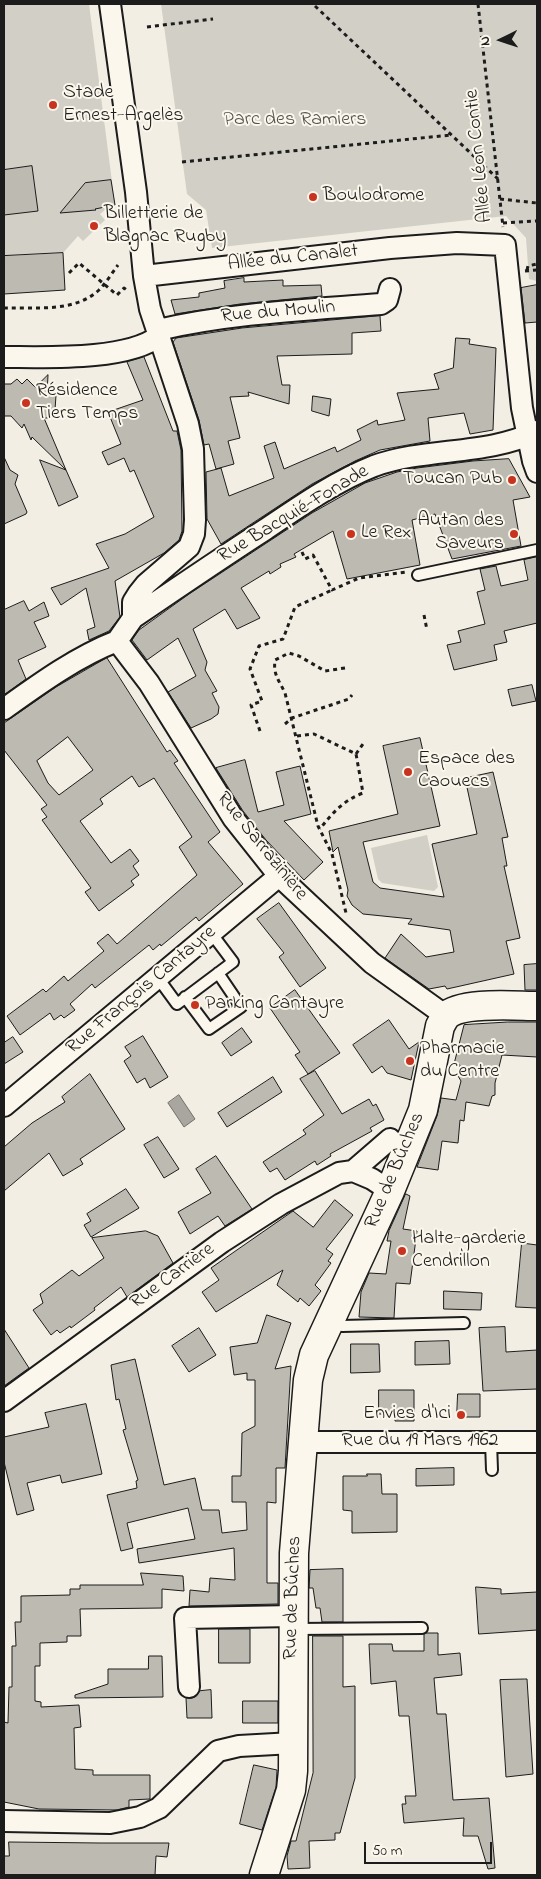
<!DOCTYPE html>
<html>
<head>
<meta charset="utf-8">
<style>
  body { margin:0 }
  #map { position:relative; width:541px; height:1879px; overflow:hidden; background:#f2eee4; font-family:"Indie Flower",sans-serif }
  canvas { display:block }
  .frame { position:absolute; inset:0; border:5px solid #1c1c1c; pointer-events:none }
  .north { position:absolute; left:476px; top:15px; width:50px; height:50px; -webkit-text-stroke:4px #fbf7ec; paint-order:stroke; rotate:266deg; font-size:14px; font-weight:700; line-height:20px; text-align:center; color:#1c1c1c }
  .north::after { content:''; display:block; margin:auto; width:18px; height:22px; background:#1c1c1c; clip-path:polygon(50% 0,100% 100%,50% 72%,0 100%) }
  .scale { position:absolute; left:364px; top:1842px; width:128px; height:22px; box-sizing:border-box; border:2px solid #1c1c1c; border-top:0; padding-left:6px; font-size:15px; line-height:18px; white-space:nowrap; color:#1c1c1c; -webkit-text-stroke:4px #fbf7ec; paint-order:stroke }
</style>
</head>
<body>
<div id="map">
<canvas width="541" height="1879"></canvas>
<div class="frame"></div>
<div class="north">N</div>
<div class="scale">50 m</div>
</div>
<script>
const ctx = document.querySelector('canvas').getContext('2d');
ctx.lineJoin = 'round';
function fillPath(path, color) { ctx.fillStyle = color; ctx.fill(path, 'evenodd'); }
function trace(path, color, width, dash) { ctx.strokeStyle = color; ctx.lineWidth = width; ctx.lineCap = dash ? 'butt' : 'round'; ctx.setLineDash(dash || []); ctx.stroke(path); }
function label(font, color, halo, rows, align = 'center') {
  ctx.font = font + ' "Indie Flower",sans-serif'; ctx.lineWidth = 4; ctx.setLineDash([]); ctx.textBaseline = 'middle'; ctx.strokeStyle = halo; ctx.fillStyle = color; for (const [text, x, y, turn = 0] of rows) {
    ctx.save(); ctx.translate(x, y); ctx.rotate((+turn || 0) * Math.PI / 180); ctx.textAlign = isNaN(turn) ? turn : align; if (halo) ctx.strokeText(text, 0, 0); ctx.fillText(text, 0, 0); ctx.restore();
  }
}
fillPath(new Path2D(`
  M4,4H89L115,205L110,206L100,214L105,220L83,241L78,236L63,253L4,256Z
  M161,4H537V281L529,279L526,238L506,216L212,248L206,210L187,194Z
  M427,835L438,887L434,891L382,883L378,879L371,848Z`), '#d2cfc6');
const water = new Path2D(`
  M179,1095L195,1119L184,1127L168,1103Z`);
fillPath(water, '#a9a6a0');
trace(water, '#716f6b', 1);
const building = new Path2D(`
  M32,166L38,211L4,215V170Z
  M111,180L115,205L95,209L96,210L60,213L85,183Z
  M63,253L65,290L4,294V256Z
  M244,278V282L283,280V286L321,285L322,296L240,304L175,314L171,300L199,297V293L225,288L224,281Z
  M537,285V322L525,323L521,288Z
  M380,316L381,331L352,333V354L277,356L282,385H290L289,404L248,392L249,396L230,397L240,438L228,441L234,464L216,469L209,444L204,445L199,420L173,342L176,338L242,328Z
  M456,338L470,339L469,344L496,348L493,430L470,434L464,413L428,418L430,441L380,450L355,461L312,484L221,544L207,519L206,472L221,468L229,496L274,478L264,446L275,442L284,469L335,447L337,452L361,440L357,430L377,420L378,425L405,420L397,393L439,389L434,374L453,368Z
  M144,357L173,431H177L181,450L182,531L179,540L164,553L115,581L120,617L109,631L89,640L87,630L95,627L86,588L61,605L51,588L109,568L96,544L125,534L154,517L134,470L130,472L124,458L108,465L102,452L121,444L108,412L143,400L127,362Z
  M48,375L47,395H56L55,410H52V418H44L66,470L32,437L31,440L24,424L22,428L11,416H4V384H11L17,379L22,384L27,379L35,387Z
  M313,396L331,399L329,416L312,411Z
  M4,457L10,470L18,475L15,484L27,512L26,514L4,524Z
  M509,459L530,497L513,500L521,546L452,559L435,514L412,520L420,565L347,579L333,531L294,554L296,557L280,564L281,567L270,574L269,571L241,588L260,618L237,629L225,609L193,629L207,662L205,670L217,691L212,693L219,707L218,714L211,719L191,728L168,692L196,676L178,638L147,660L132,640L139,630L189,594L312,513L365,483L397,472L417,468L473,461Z
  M40,460L66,470L78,497L59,506Z
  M537,557V623L504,631L507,642L494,645L497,660L454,670L447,645L461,642L458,631L485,624L477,592L485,590L480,569L496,566L501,586L528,580L524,560Z
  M24,601L29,611L44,602L49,616L34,622L46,647L18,660L26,679L4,695V610Z
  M107,658L167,752L170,750L178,761L174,763L220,832L208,842L243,884L199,921L196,917L161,946L160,944L153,950L149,945L95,988L92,984L70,1004L75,1010L64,1018L61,1015L54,1020L50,1013L20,1035L7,1016L43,989L46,992L64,976L68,981L104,951L97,943L108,934L117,944L197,875L179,847L192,837L154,778L139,787L132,776L100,799L103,804L80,821L111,863L130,849L139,861L133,866L139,875L131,881L134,885L99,911L85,892L91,888L42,820L47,817L41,809L47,805L4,750V723L56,687ZM68,737L93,770L59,795L48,783L37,761Z
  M532,685L536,701L512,706L508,690Z
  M420,738L440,826L363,842L373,882L380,888L444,897L432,844L477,834L465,778L493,772L508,837L502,838L507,866H504L520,938L506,941L514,974L447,989L445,986L429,989L385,958L401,934L426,957L454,952L450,930L408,924L412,919L363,914L352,905L347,896L348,890L338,847L333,852L329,831L398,814L383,746Z
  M245,760L258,812L284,805L276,772L300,766L311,814L284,821L323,862L304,880L266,840L243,811L216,768Z
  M279,903L326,968L300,987L279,957L284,953L257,919Z
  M537,964V990H525L524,965Z
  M295,990L340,1053L308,1074L295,1055L300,1052L270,1008Z
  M389,1020L409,1049L419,1042L411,1080L387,1073L382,1066L372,1073L353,1045Z
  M508,1022H537V1057L502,1055L495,1083V1095L492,1096L489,1106L466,1102L464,1121L460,1120L458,1143L442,1141L438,1170L417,1167L437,1116L441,1098L456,1100L461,1081L458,1076L460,1065L454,1064L464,1025Z
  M242,1028L252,1042L231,1056L222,1043Z
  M143,1036L168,1077L150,1088L145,1078L137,1083L124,1061L131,1056L125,1047Z
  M13,1037L23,1052L4,1064V1043Z
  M315,1071L342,1114L369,1099L373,1106L376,1104L384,1120L370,1128L372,1131L330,1154L331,1156L317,1165L315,1161L285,1180L277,1168L270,1172L263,1162L306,1134L303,1130L324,1115L300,1079Z
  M90,1074L125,1129L80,1159L83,1164L63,1176L49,1153L4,1191V1147L32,1123L65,1102L62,1097Z
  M273,1077L282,1092L227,1127L218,1113Z
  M158,1137L179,1169L164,1178L144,1145Z
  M216,1156L252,1209L225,1226L218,1216L190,1234L178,1212L211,1193L196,1169Z
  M126,1189L139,1208L91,1237L84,1225L91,1221L87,1214Z
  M406,1194L410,1196L403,1229L417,1231L410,1284L396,1283L394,1318L359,1317L361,1292L369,1273L386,1274L391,1241H387L389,1231Z
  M335,1200L353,1215L326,1249L333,1254L328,1261L331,1263L315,1285L321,1291L309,1306L300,1298L298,1302L277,1285L283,1270L216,1312L202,1292L219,1280L211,1268L293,1211L313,1227Z
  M146,1231L158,1236L173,1263L127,1297L121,1287L94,1308L95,1310L71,1328L70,1326L60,1333L57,1330L51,1335L33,1310L43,1303L40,1294L72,1270L79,1276L104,1258L92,1238Z
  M522,1243L537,1245V1308L516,1307Z
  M444,1291L482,1293L481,1310L444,1309Z
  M267,1315L291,1323L275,1369L291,1366L285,1468H276V1503L267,1502V1583H278V1604L189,1606L190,1590L209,1592L210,1578L235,1580L234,1548L139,1563L137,1549L195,1539L188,1508L127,1523L133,1548L121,1551L107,1495L137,1488L136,1481L138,1480L123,1430L126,1429L119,1399L116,1400L111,1365L135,1359L164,1485L195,1478L202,1510H219L222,1533L247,1530L246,1502H232V1476H241L242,1433L255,1426V1380H247V1373L234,1375L230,1347L257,1343Z
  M505,1327L506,1352L537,1350V1389L483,1391L479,1328Z
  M199,1328L216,1355L189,1372L172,1346Z
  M4,1329L29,1368L4,1386Z
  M449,1341L450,1364L415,1365V1342Z
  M351,1344H379L380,1372L351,1373Z
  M379,1390H414V1421H395V1414H379Z
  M458,1394H480V1417H457Z
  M86,1404L102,1474L62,1483L60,1475L27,1483L34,1510L17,1515L4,1462V1437L49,1427L45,1413Z
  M454,1468V1485L416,1486V1469Z
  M367,1474H381L382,1494H397V1532L352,1533V1511L343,1510V1476H367Z
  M343,1569V1622H322L320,1608H316L313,1588H309L310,1570Z
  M141,1573L183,1576L184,1591L162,1589V1608L80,1609L81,1636H67V1642L40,1643V1666H35V1701L41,1702V1707L79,1705L81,1727L74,1728L75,1769L93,1770V1775H150V1799L129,1800V1807L117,1810L39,1809L4,1802V1722L8,1723L9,1687H12V1646H16L15,1622H21V1596L70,1595V1589H80V1585H143Z
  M476,1587L501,1589V1594L537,1592V1630L479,1634Z
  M219,1629H250V1663H219Z
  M426,1633H438V1655L460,1653L462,1675L434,1678L437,1714H446L453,1800L489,1798L495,1868L488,1869L478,1836H463L464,1818L404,1823L402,1804H406L405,1796H416L409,1716H399L396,1681L371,1684L369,1644H392L393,1651H424V1634Z
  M313,1636H343V1687L355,1686V1778L340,1833H335V1840L309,1841L310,1868L288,1869L287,1856L291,1841H296L313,1773Z
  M149,1656H162L163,1697L75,1698V1695L108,1684V1669H148Z
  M525,1679H527L533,1774L506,1777L500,1680Z
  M211,1690L212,1718H187L186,1698L195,1697L200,1691Z
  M243,1701H278V1723H243Z
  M254,1765L277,1770L276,1787L262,1830L240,1824Z
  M9,1842L100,1843H169L167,1857L156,1856L155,1875H4V1856H9Z`);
fillPath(building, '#bdbab1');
trace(building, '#1c1c1c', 1);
const service = new Path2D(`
  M418,575L537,550
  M158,978L177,1004L233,962L212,934
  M185,997L209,1029L241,1007L218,973
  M331,1321L342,1326L464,1323
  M491,1442L492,1470
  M295,1629L422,1628`);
const minor = new Path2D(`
  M110,4L136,192L144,276L150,309L188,424L193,449L195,520L194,534L189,547L146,584L138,594L133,602V618L117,641
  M144,276L390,248L457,243L505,245L522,408L533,461L537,472
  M158,330C231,313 306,310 381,304L387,300L390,289
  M4,357C44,357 127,361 159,336
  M133,618C177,588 221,558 266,529C300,506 336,481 374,466C427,447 487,456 537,431
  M117,641L149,683L233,818L279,876L372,963L446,1016
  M4,709C39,684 76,657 117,641
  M4,1106L279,876
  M353,1171L390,1139
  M4,1401L222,1242L281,1204L339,1173L353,1171L372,1179L390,1191
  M303,1442H537
  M189,1687L185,1618L293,1616
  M4,1821L110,1823L140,1817L159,1808L218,1751L239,1746L293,1743`);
const secondary = new Path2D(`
  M264,1875L291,1790L293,1771L294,1553L308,1380L314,1355L390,1191L423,1110L440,1026C442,1023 444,1018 446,1016C462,1001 516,1006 537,1006`);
trace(service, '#1c1c1c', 14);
trace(minor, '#1c1c1c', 24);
trace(secondary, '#1c1c1c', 31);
trace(new Path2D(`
  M478,4L503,227
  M315,6L498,179
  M147,27L213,19
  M182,162L451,135
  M500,199L537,203
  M503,223L537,221
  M527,270L528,266L537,264
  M525,271L537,270
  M69,273L79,263L117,295L124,288L128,291
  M4,308C35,307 74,313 99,290C106,283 112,273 118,265
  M302,552L305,559L313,555L332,590L359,578L407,572
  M424,615L427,630
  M345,668L325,671L299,656L289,653L275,660C273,675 279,680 285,693L318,826L332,854L346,913
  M285,724L292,718L349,699L352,695
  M260,731L251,705L262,701L250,669L259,646L283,639L295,607L332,590
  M297,736L314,734L356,754L363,793C344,800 332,813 320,829
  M356,754L363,744`), '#1c1c1c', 3, [4, 4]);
trace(service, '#fbf7ec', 10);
trace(minor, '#fbf7ec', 20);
trace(secondary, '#fbf7ec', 28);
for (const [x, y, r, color] of [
  [53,105,5,"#c8321e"],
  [313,197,5,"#c8321e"],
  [94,226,5,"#c8321e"],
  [26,403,5,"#c8321e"],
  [512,480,5,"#c8321e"],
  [351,534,5,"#c8321e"],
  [514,534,5,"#c8321e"],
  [408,772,5,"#c8321e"],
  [195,1005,5,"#c8321e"],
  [410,1061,5,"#c8321e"],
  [402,1251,5,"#c8321e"],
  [461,1415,5,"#c8321e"]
]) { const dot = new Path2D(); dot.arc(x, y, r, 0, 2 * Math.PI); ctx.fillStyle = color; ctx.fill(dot); trace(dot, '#fbf7ec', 2); }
label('20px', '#1c1c1c', '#fbf7ec', [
  ["Stade",63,94],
  ["Ernest-Argelès",63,117],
  ["Boulodrome",323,197],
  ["Billetterie de",104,215],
  ["Blagnac Rugby",104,238],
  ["Résidence",36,392],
  ["Tiers Temps",36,415],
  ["Toucan Pub",502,480,"right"],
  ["Autan des",504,522,"right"],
  ["Saveurs",504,545,"right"],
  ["Le Rex",361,534],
  ["Espace des",418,760],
  ["Caouecs",418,783],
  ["Parking Cantayre",205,1005],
  ["Pharmacie",420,1050],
  ["du Centre",420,1073],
  ["Halte-garderie",412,1240],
  ["Cendrillon",412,1263],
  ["Envies d'Ici",451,1415,"right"]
], 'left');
label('20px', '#53524f', '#fbf7ec', [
  ["Parc des Ramiers",295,121]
]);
label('20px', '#1c1c1c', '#fbf7ec', [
  ["Allée Léon Contie",480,156,-96],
  ["Allée du Canalet",293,259,-6],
  ["Rue du Moulin",278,313,-5],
  ["Rue Bacquié-Fonade",294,515,-31],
  ["Rue Sarrazinière",261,847,51],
  ["Rue François Cantayre",142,991,-40],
  ["Rue de Bûches",396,1171,-67],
  ["Rue Carrière",173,1277,-36],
  ["Rue du 19 Mars 1962",420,1442],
  ["Rue de Bûches",294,1598,-88]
]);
</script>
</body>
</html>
